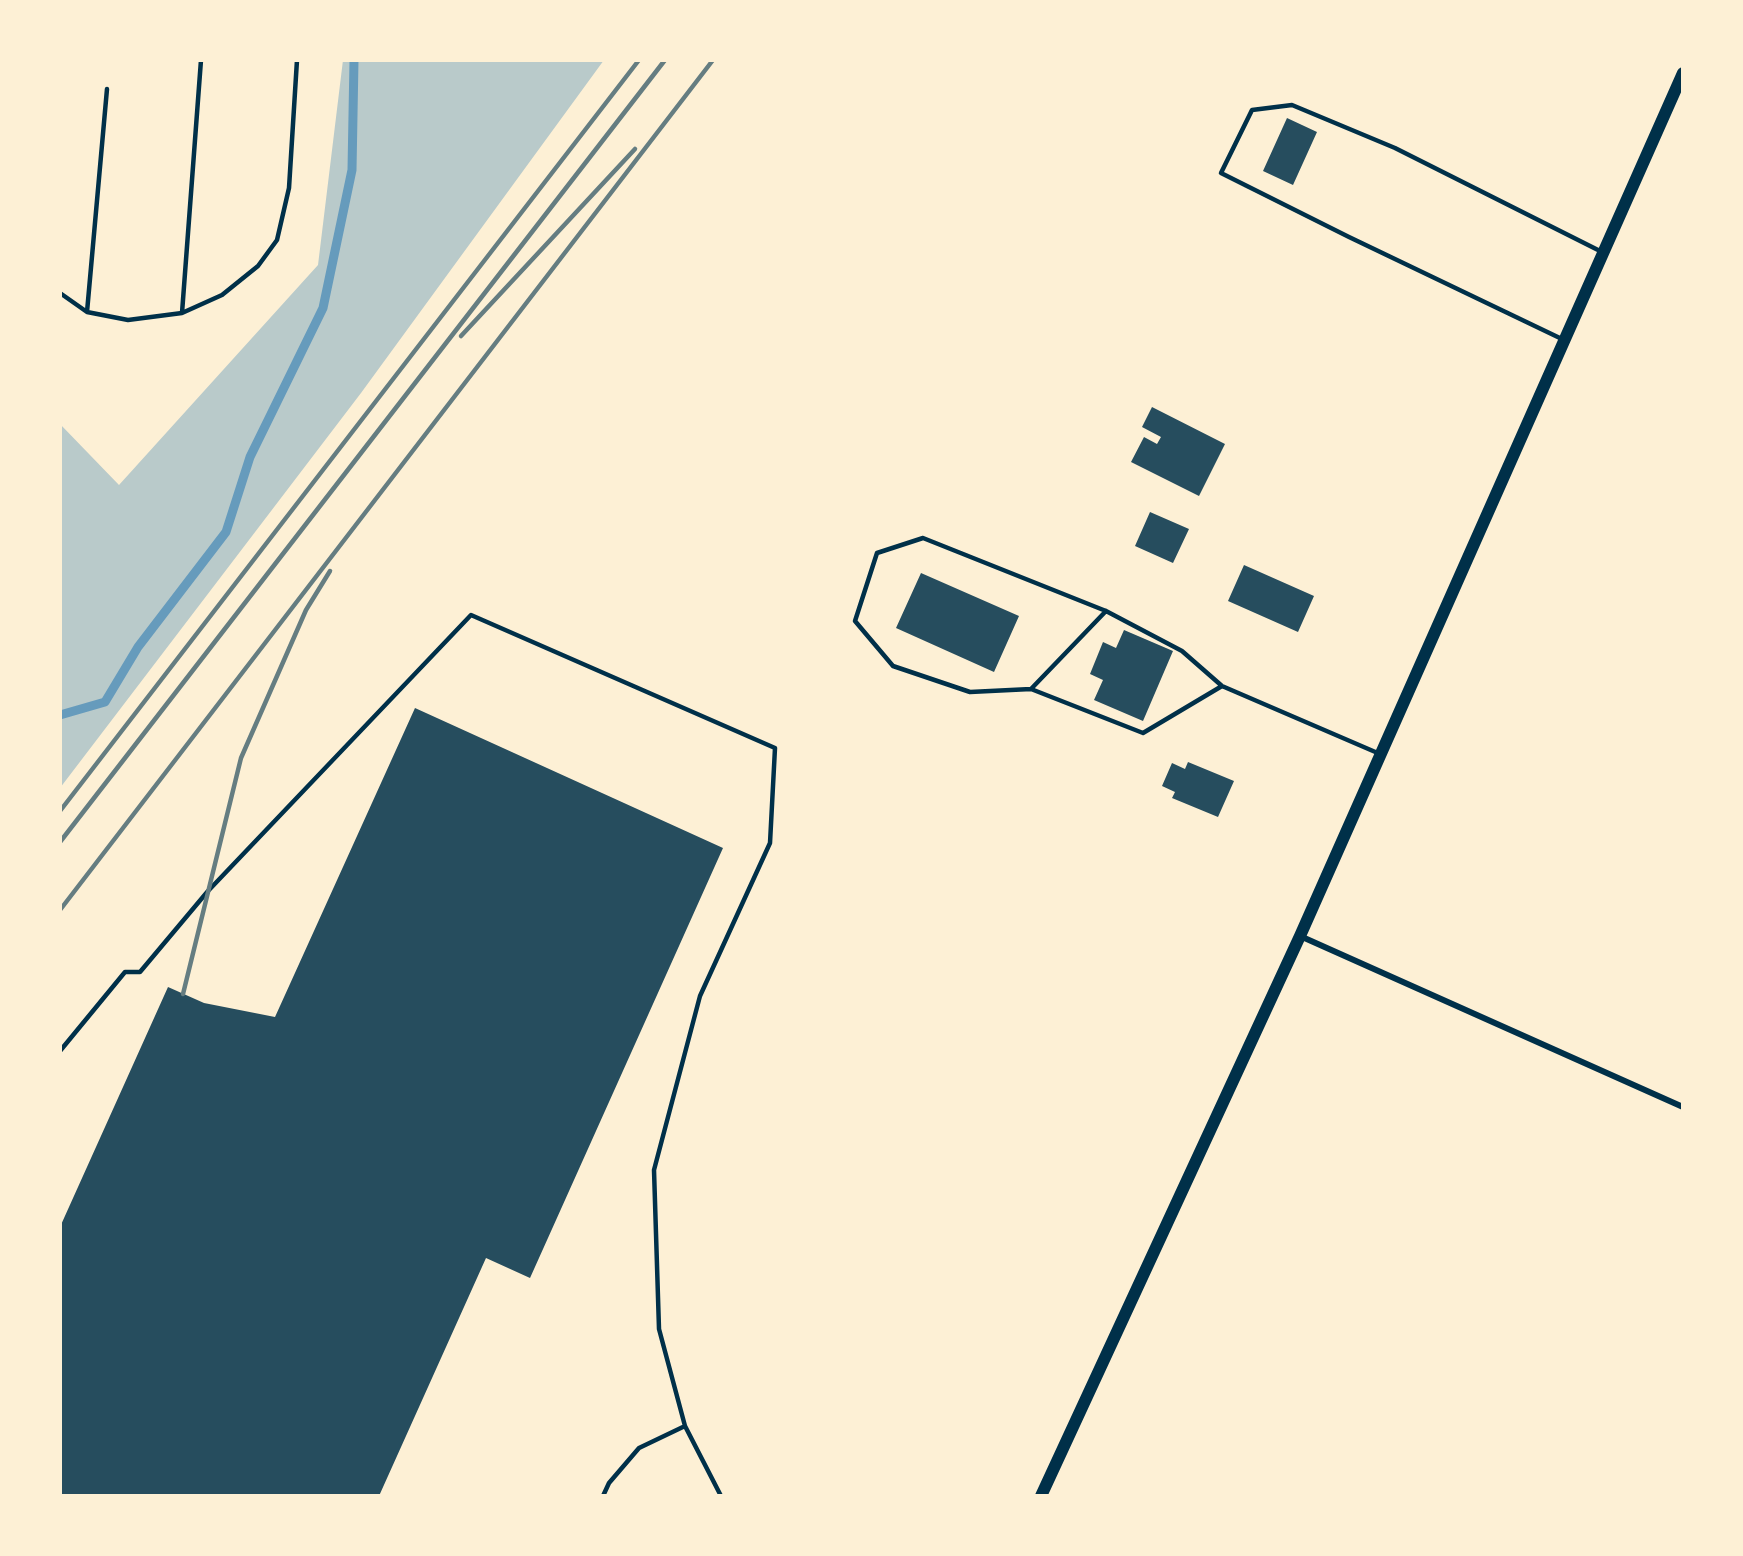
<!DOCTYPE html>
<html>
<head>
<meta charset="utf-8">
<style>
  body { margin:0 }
  #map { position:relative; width:1743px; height:1556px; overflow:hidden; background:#fdf0d5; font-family:"Sofia Sans Condensed",sans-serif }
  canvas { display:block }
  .frame { position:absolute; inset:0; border:62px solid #fdf0d5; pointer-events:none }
</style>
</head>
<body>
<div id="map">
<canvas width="1743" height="1556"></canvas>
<div class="frame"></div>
</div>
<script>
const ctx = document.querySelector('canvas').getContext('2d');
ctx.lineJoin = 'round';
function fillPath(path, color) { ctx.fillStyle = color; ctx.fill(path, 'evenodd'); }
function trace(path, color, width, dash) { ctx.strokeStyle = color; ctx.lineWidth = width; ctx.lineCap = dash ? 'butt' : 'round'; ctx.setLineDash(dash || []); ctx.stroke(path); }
fillPath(new Path2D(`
  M343,60H604L361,393L60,788V424L119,485L318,265Z`), '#b9caca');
trace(new Path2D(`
  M60,715L105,702L138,647L226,532L250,457L323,308L352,170L354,60`), '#669bbc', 9);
fillPath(new Path2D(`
  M1287,118L1317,132L1293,185L1263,171Z
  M1152,407L1225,444L1199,496L1131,462L1144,437L1157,444L1161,437L1142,427Z
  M1150,512L1189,529L1173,563L1135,546Z
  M1244,565L1314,596L1298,632L1228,601Z
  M921,573L1019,616L994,672L896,628Z
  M1124,630L1173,651L1143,721L1094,700L1103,680L1090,674L1103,642L1116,648Z
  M415,708L723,848L530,1278L486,1258L379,1496H60V1227L168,987L204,1003L275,1017Z
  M1188,762L1234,781L1218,817L1172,798L1175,792L1162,786L1172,763L1185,769Z`), '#264d5e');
trace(new Path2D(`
  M60,293L87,312L128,320L182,313L222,295L258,266L277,240L289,188L297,60
  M87,312L107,89
  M182,313L201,60
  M1564,340L1349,237L1221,173L1252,110L1292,105L1395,148L1602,252
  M1106,611L1031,689L970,692L893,666L855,621L877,553L923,538L1106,611L1182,651L1222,686L1380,754
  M1031,689L1143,733L1222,686
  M60,1051L125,972H140L208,891L471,615L775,748L770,843L700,996L654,1170L659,1329L685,1426L721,1496
  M603,1496L609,1483L639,1448L685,1426`), '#003049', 4.5);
trace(new Path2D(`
  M1300,936L1683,1107`), '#003049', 6);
trace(new Path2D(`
  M1041,1496L1300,936L1683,73`), '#003049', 12);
trace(new Path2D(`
  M461,336L635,149
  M60,811L639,60
  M60,842L665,60
  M60,910L713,60
  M183,994L241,758L306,610L330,571`), '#657d81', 4.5);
</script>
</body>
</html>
